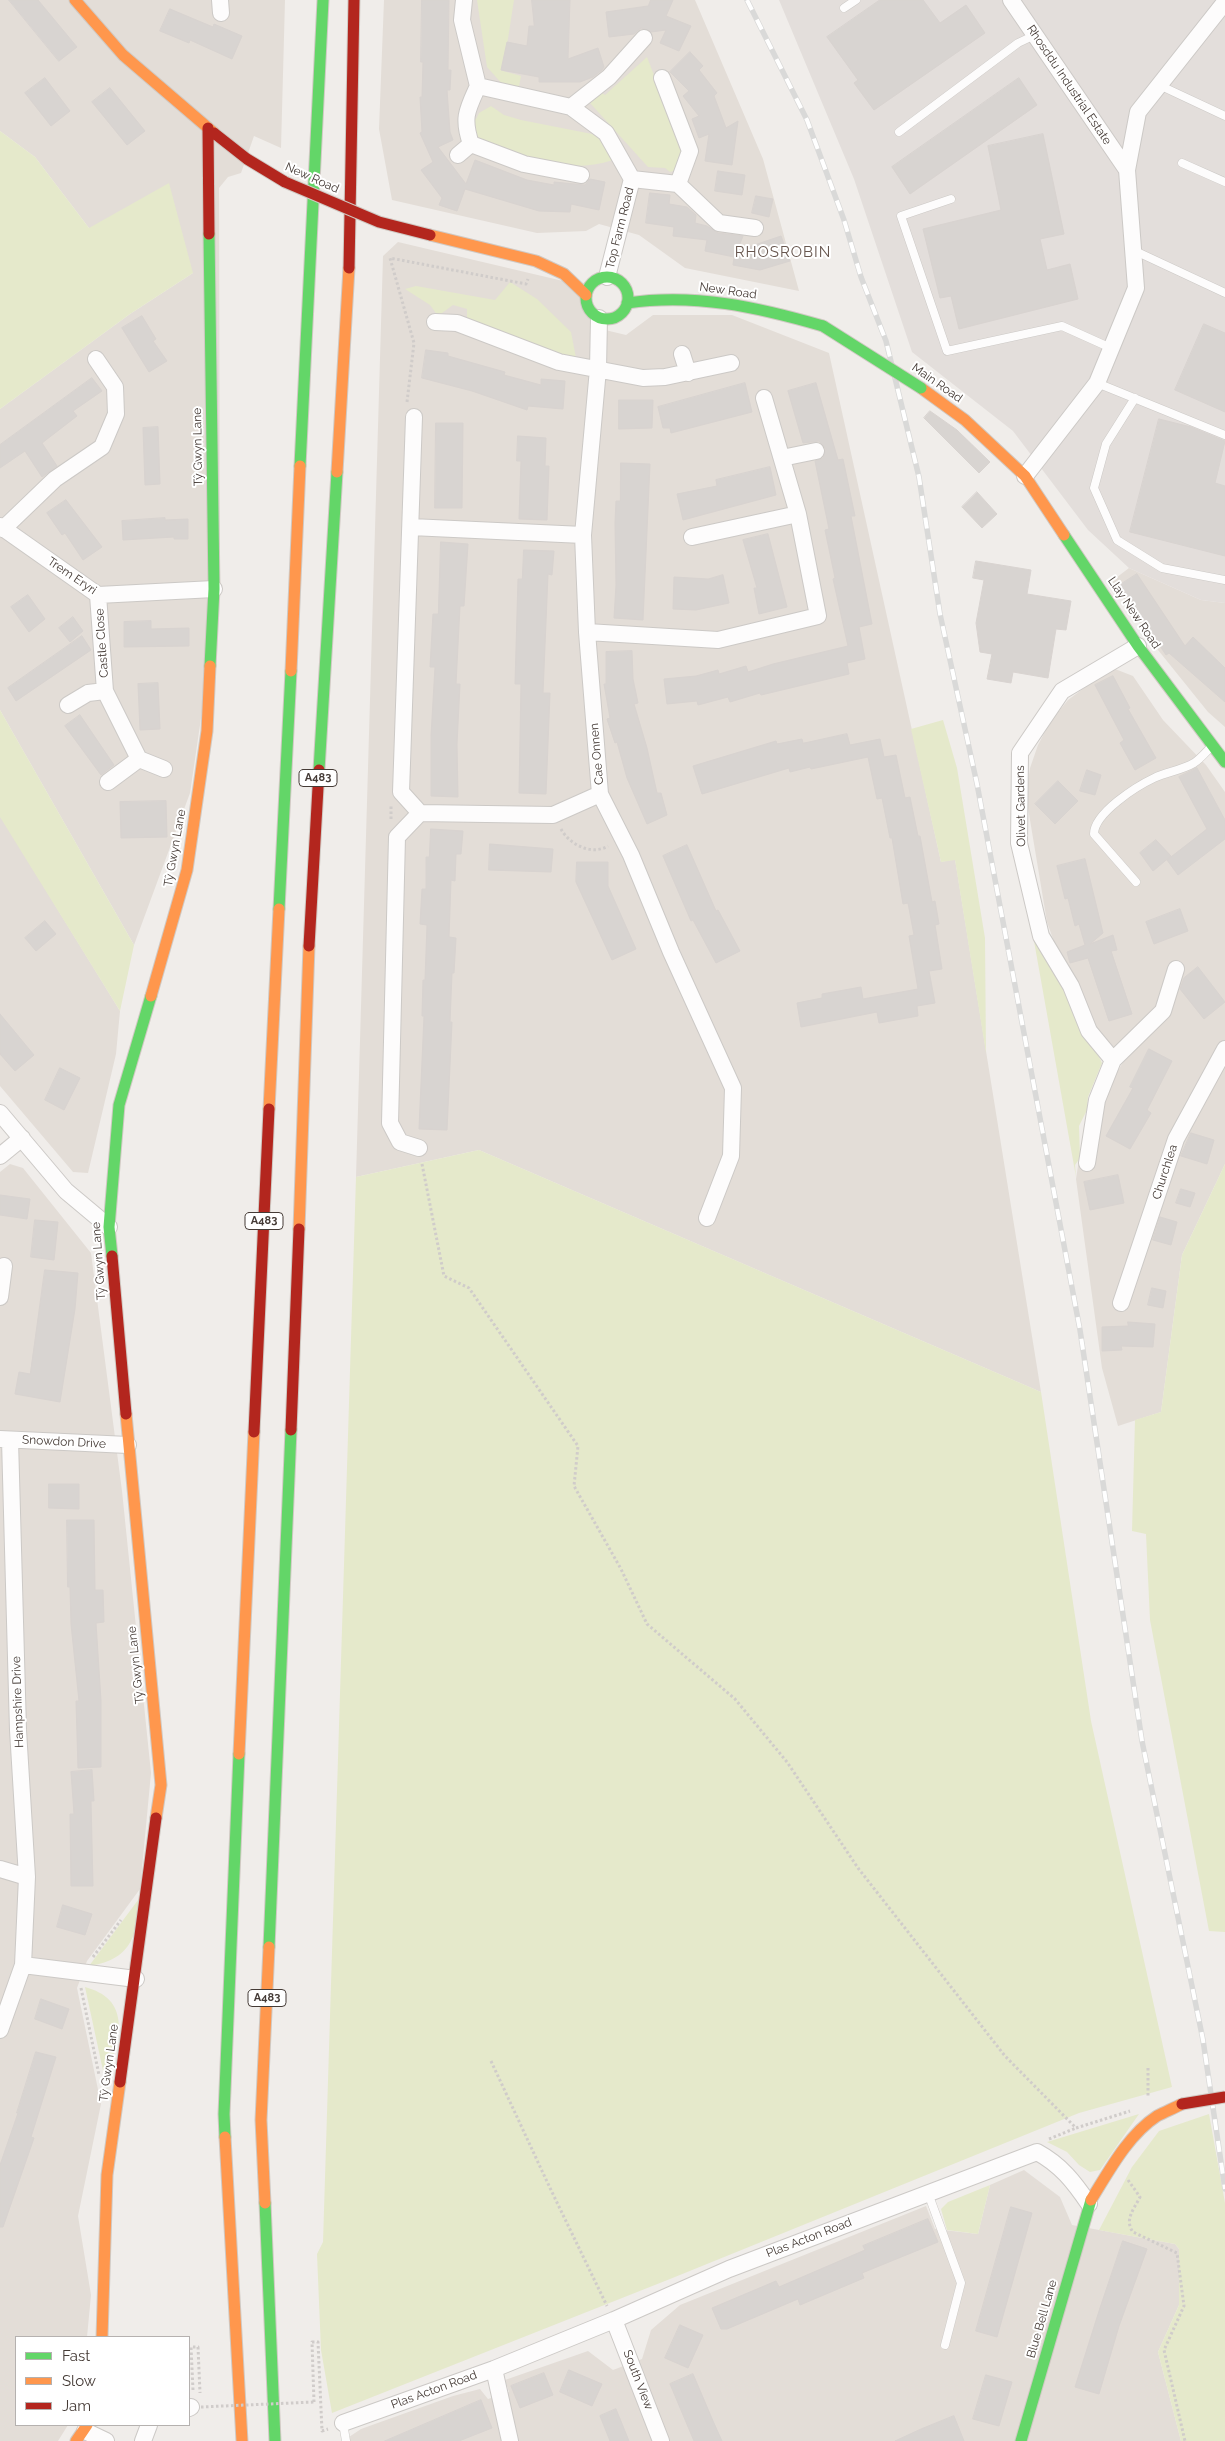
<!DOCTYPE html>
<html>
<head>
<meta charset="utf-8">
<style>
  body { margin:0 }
  #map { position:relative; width:1225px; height:2441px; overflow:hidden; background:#f0edea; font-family:Raleway,sans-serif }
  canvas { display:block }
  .legend { position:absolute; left:15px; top:2336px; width:175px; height:90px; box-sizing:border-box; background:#fff; border:1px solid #b5b1af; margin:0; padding:6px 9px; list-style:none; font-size:15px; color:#453b36 }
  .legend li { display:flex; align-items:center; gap:10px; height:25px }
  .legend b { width:25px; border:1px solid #b5b1af }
</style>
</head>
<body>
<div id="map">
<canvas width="1225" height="2441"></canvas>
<ul class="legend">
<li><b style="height:6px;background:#63d668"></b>Fast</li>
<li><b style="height:6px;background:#ff974d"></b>Slow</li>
<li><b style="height:6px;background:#b3261e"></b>Jam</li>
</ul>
</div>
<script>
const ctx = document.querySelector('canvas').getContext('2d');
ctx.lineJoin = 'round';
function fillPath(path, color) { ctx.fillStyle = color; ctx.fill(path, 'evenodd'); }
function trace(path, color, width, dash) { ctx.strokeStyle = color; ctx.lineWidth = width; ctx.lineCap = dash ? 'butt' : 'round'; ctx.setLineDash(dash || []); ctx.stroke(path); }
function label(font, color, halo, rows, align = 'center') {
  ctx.font = font + ' Raleway,sans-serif'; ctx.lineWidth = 4; ctx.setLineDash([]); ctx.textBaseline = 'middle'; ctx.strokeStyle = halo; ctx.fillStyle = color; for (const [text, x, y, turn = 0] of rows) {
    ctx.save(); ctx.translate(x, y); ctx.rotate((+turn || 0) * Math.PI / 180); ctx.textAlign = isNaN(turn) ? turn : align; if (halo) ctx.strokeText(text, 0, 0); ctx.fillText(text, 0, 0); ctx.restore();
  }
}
fillPath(new Path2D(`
  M0,0H285L281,148L254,136L241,173L228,177L219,188L220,589L190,793L134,945L0,710V409L130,314L193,273L89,228L35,157L0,131Z
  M384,0H695L763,159L799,291L685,268L639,235L599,224L586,231L537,233L392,200L379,129Z
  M398,242L580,285L601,329L626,335L653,315H732L829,353L941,862L955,859L1041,1392L479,1150L356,1177L383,256Z
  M1129,568L1201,600L1225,603V727L1208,712L1154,645L1112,581Z
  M1115,669L1133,676L1163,720L1206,765L1225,792V1164L1182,1255L1161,1412L1118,1426L1102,1368L1076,1179L1078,1166L1098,1125L1107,1089L1125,1059L1097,1029L1079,984L1057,950L1047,922L1026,796L1030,768L1038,745L1050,722L1068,700L1088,685Z
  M0,815L120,1011L116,1054L88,1173L73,1172L0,1086Z
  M10,1164L23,1168L91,1253L122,1491L151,1773L140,1889L87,1961L77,1988L101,2104L78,2216L91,2295L87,2337H16V2425H68L58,2441H0V1172Z
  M1024,2170L1060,2197L1072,2225L1175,2244L1179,2249V2305L1158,2352L1181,2441H343L361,2429L453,2396L480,2389L488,2399L509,2392L505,2380L588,2351L613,2370L642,2359L651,2330L680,2305L926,2206L935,2229L978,2234L990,2185Z`), '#e3ddd7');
fillPath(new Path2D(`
  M779,0H1225V603L1201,600L1129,568L1088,530L1013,431L912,352L854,179Z`), '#e3dedb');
fillPath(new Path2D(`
  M477,0H514L503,71L521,76L518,92L504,86L487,67Z
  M647,57L683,150L677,170L670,172L665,168L648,167L590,103L602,93L605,95Z
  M491,106L504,115L521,120L592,134L604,142L613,160C563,176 523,156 476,138L471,118L476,119L479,113Z
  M0,131L35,157L89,228L169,183L193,273L130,314L0,409Z
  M510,282L537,299L571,332L576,358L544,351L467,318V309L453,305L438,316L430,305L405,289L416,286L495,300Z
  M0,710L134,945L120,1011L0,817Z
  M943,720L957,768L985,938L986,1053L955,860L941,862L911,729Z
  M1029,913L1102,1063L1088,1097L1087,1110L1079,1126L1080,1158L1075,1165L1076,1177Z
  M479,1150L1041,1392L1091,1721L1172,2087L1079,2113L670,2279L332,2413L321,2350L317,2254L323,2242L356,1177Z
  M1225,1164V1932L1209,1931L1150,1620L1146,1534L1132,1531L1135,1420L1161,1412L1182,1255Z
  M144,1892C135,1932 136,1959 89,1966Z
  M85,1987C106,1993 118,2003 119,2026L107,2089Z
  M1139,2114L1100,2170L1090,2172L1079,2165L1067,2152L1047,2142Z
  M1209,2114L1225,2203V2441H1181L1158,2352L1179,2305V2249L1175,2244L1099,2230L1132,2167L1159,2131Z
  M990,2185L978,2234L947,2230L941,2209L948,2202Z`), '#e5e9cb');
const building = new Path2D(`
  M9,0H38L77,47L59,61Z
  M422,0H449L448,70H451L450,90H447L450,132L453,140L438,147L466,184L475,160L527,180L554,185V182L585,185L590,179L605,182L599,210L571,204L570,212L539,211L465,189L457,211L439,205L442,198L421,170L433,162L420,133L422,132L420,97H422L423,62H421Z
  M532,0H570L568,59L598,48L604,67L602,70L593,77L580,82H539V77L501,70L507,42L527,46L529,26H534Z
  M651,0H673L666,16L691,26L679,51L660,43L666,30L651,32L641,28L634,34L609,37L606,12L648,6Z
  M880,0H923L940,23L966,5L985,33L874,110L854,83L858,80L827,37Z
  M170,9L213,27L214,24L242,36L232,59L190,40L189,43L160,31Z
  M690,52L703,66L699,70L717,93L714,96L726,128L738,121L732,165L705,161L709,134L699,138L692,119L699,116L683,96L689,91L670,72Z
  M45,78L70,111L51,126L25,93Z
  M1019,78L1037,105L910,194L892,167Z
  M110,88L145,131L127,145L92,102Z
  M1043,134L1064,234L1040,239L1047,270L1070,264L1078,299L959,329L951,296L940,298L923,229L1001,210L988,146Z
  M718,171L745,175L742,195L715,191Z
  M650,193L670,195L669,204L687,207L696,215L695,223L707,226L718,233L743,236L737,251L781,236L790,261L760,270L733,265L734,257L705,251L707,240L673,236L674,227L646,223Z
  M756,196L773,199L769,217L752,213Z
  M142,316L156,339L153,341L167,361L149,372L122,328Z
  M1204,324L1225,333V412L1175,390Z
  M426,350L448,353V356L505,372L504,375L541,385V379L565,381L563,409L528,406L527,410L472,391L422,378Z
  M92,378L102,391L73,411L77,416L42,443L57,466L42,477L25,451L0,468V445Z
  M745,383L752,412L671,433L670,428H663L658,407Z
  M816,383L838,460L843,459L855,516H851L872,624L859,627L865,659L847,663L849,674L761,695L760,693L730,702L728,697L698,705L697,701L667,704L664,679L696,676L718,670L719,674L746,666L748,672L773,664L848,646L833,579L835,578L825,530L829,529L815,461L823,458L826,449L819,441L803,443L788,391Z
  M619,400H653L652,428L619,429Z
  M930,411L957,430L990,462L979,473L924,418Z
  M1159,419L1191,427L1225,441L1215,483L1225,486V556L1130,532Z
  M436,423H463L462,508H435Z
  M158,427L160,484L145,485L143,428Z
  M518,436L546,438L545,466H549L547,520L519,519L521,461H517Z
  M621,463L650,464L643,620L614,618L616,585L615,523L616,501H620Z
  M770,467L776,495L683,520L677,494L717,486L716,480Z
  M977,492L997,514L982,528L962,507Z
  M66,500L102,547L83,560L65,533L62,535L47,513Z
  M165,518V520L188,519V539H174V537L123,540L122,521Z
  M768,534L787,607L759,614L754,588H757L743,540Z
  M441,542L468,544L464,606H460L456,684H460L457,744L458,797L431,796V736L435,667H430L433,614H438Z
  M524,550L554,551L552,575L548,574L543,693H550L546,794L519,793L521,684H515L518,579H522Z
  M976,561L1031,570L1027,594L1071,601L1066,630L1056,629L1048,678L1013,672L1011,683L987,679L992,654L980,652L976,623L984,580L973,578Z
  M1137,574L1185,646L1193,637L1225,668V702L1169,653L1166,655L1120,585Z
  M723,575L729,603L696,610L673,609L674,577L708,579Z
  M28,595L45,619L29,632L11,607Z
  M73,617L83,631L70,642L59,628Z
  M151,621V629L189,628V646L124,647V622Z
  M82,636L91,650L16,701L8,688Z
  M632,651L633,679L638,703L634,704L647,748L657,793H661L667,815L647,824L627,778L617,742L615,743L607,719L610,718L604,684H606V652Z
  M1113,676L1130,708L1128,709L1156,758L1135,770L1120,743L1124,740L1095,685Z
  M158,683L160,729L140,730L138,684Z
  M80,715L114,765L101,775L65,726Z
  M847,734L850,745L880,739L884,757L896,755L905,798L910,797L918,836H920L932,902L935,901L939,924L935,925L942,969L929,971L935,1003L917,1006L918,1016L879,1023L877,1012L801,1027L797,1003L822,998V994L861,987L863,999L918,989L909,936L914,935L908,903L903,904L892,838H890L882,798L877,799L868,757L811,769L810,767L790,772L789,768L702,794L693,766L776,741L777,744L802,739L803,743Z
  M1197,768L1225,820V839L1178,875L1167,860L1207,829L1179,777Z
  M1087,770L1101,775L1095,795L1080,791Z
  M1058,781L1078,801L1055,824L1035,804Z
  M166,801L167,837L121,838L120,802Z
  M431,829L463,831L461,854H456L455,881L451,880L449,937L456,938L454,973H452L450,1022H452L447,1130L419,1129L424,1016H422L423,980H425L427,925L420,924L422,889H426V857H429Z
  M1156,840L1171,856L1153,871L1140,853Z
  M490,844L553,849L551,872L489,870Z
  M687,845L716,911L718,910L740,951L716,963L693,920L691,921L663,856Z
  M1085,859L1103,933L1090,944L1113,935L1117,950L1111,951L1132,1014L1109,1021L1088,958L1070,963L1067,952L1085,945L1079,924L1075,926L1068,898L1065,899L1057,866Z
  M577,862H608V886L636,949L612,960L576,882Z
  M1180,909L1188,931L1154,944L1146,922Z
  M45,921L56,934L36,951L25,938Z
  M1198,967L1225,1002L1204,1019L1180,989L1184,978Z
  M0,1014L34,1055L15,1071L0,1054Z
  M1149,1049L1172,1061L1147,1110L1151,1113L1130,1149L1106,1136L1133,1088L1130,1087Z
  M60,1068L80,1078L64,1110L45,1100Z
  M1191,1133L1214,1140L1207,1164L1181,1156Z
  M1118,1175L1124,1203L1090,1210L1084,1182Z
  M1181,1189L1195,1193L1190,1207L1176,1203Z
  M0,1195L30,1199L27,1219L0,1215Z
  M1160,1217L1177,1222L1171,1245L1153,1240Z
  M35,1220L58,1222L54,1260L31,1257Z
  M45,1270L78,1273L75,1309L60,1402L15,1394L19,1372L30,1374Z
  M1152,1288L1166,1291L1163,1308L1148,1305Z
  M1128,1322L1155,1324L1153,1347L1121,1346L1122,1350L1102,1351V1327L1128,1326Z
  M49,1484H79V1509L49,1508Z
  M67,1520H94L95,1590H103L104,1622L96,1623L101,1701V1767L78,1768L76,1701H79L71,1624L70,1587H68Z
  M92,1770L94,1801H91L93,1886H71L70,1814H74L71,1772Z
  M63,1905L92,1914L85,1935L57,1927Z
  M41,1999L69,2009L62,2029L35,2019Z
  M36,2052L56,2057L31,2137L34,2138L3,2227H0V2165L18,2113H17Z
  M1011,2207L1032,2213L997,2337L976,2331Z
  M928,2219L938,2242L862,2273L864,2278L800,2305L798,2299L727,2329H721L712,2308L776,2281L779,2287L865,2250L863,2246Z
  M1123,2241L1147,2249L1119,2326L1099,2394L1075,2387L1100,2308Z
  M680,2325L703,2335L688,2368L665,2358Z
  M569,2370L602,2384L592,2406L560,2392Z
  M544,2373L553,2395L520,2408L511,2386Z
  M693,2374L713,2421L722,2441H694L670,2384Z
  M986,2375L1012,2382L999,2426L973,2419Z
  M481,2400L492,2428L459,2441H385Z
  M616,2409L629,2441H610L600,2416Z
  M954,2416L964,2441H895L921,2429Z`);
fillPath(building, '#d8d4d1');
trace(building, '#d8d3d0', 1);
const lane = new Path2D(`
  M844,8L856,0
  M1159,85L1225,116
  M899,132L1018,43L1035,35
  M1182,163L1225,182
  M951,199L901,216L947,351L1062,326L1111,348
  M1133,250L1225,293
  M1097,383L1225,435
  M1135,398L1106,444L1094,488L1117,540L1162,568L1225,580
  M1136,882L1094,834C1094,813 1137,786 1154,778C1167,772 1182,770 1194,763C1200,759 1206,752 1211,747
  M928,2193L961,2283L945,2345
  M343,2423L346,2441`);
const street = new Path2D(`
  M220,0L221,13
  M464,0L462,20L478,86L571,107L606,133L632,179L607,277
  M1011,0L1127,170
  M662,78L690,151L678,184
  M478,86C467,110 462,118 471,144L524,164L581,175
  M571,107L609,77L644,38
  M458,155L471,144
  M632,179L678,184L719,223L755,228
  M599,318L598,369L583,535L587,632L600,794L631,855L671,952L733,1088L731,1156L707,1218
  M435,322L457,323L559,362L643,378L665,377L731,363
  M682,354L688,373
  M414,417L401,792L420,813L553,815L600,794
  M782,458L816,451
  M1025,476L1097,383L1136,288L1127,170L1138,112L1225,2
  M0,526L98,595L214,589
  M411,527L583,535
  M3,529L55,479L102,447L116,414L115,387L96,359
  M692,537L798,514
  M98,595L105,691L139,759L164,769
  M587,632L718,640L818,616L798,514L764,398
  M68,705L88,693L105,691
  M108,782L139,759
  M1113,1060L1163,1011L1176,969
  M0,1113L66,1191L109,1227
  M419,1148L400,1142L390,1123L397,837L420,813
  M0,1156L22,1138
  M1087,1163L1097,1100L1113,1060L1089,1031L1071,986L1041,936L1019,843L1020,753L1062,691L1138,646
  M0,1297L4,1266
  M1121,1303L1176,1139L1225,1049
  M0,1439L128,1445
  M0,1869L27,1877
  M23,1965L136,1979
  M0,2030L23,1965L27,1877L18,1730L10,1440
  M614,2320L661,2441
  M494,2369L510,2441
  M189,2408L191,2407
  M343,2423L494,2369L614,2320L729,2269L1037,2152C1061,2165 1074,2182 1089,2204
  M85,2431L106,2441
  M143,2441L149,2425`);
const fast = new Path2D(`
  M209,234L214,589L210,666
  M586 298a21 21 0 1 1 42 0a21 21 0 1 1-42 0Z
  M627,303C695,293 757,307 823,326
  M300,466L323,0
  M1064,535L1138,646L1225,762
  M319,770L337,472
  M279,909L291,671
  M112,1256L109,1227L119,1105L151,996
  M269,1947L291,1430
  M225,2137L224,2114L239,1754
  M265,2203L275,2441
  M1021,2441L1091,2200`);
const slow = new Path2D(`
  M75,0L123,55L214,133
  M430,235L536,261L564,274L586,295
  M921,388L965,420L1025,476L1064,535
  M337,472L349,268
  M291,671L300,466
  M151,996L187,870L207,731L210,666
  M269,1109L279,909
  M299,1229L309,946
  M126,1414L161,1785L156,1818
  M239,1754L254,1432
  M225,2137L242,2441
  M1091,2200C1109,2171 1128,2135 1157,2116C1165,2112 1174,2108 1182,2104
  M265,2203L261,2120L269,1947
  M102,2337L107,2175L120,2082
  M76,2441L87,2425`);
const jam = new Path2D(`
  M208,128L209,234
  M214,133L247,159L285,182
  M349,268L354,0
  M309,946L319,770
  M112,1256L126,1414
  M291,1430L299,1229
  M254,1432L269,1109
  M120,2082L156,1818`);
trace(lane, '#ccc9c6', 9);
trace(street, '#ccc9c6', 18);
trace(fast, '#d0c9c3', 13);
trace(slow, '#d0c9c3', 13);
trace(jam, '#d0c9c3', 13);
trace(new Path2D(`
  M407,402L414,343L390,258L526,284L528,279
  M391,819V806
  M561,829C569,844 591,856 608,846
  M422,1164L444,1276L469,1288L578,1446L574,1486L621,1569L647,1624L735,1699L787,1762L858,1868L1005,2056L1076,2128L1130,2111
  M93,1957L121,1920
  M81,1988L99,2075
  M491,2061L550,2188L607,2306
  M1148,2068V2098
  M1049,2139L1076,2128
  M1128,2180L1140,2197C1134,2209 1124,2220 1133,2232L1177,2253L1184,2306L1164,2350L1185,2441
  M193,2390L191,2347H198L200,2393
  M314,2402L312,2342H318L322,2431L328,2429`), '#d0ccca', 3, [2.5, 2.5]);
trace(lane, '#fdfcfc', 8);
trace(street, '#fdfcfc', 16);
trace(fast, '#63d668', 11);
trace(slow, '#ff974d', 11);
trace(jam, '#b3261e', 11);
const rail = new Path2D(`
  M747,0L807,120L844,220L861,277L886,341L919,477L940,614L977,784L1080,1330L1142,1741L1203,2040L1225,2189`);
trace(rail, '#d9d9d8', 5.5);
trace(rail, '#fff', 4, [11]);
const fastBridge = new Path2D(`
  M823,326L921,388`);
const jamBridge = new Path2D(`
  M285,182L379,222L430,235
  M1182,2104L1225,2097`);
trace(fastBridge, '#d0c9c3', 13, []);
trace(jamBridge, '#d0c9c3', 13, []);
trace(new Path2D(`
  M201,2407L314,2402`), '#d0ccca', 3, [2.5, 2.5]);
trace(fastBridge, '#63d668', 11);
trace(jamBridge, '#b3261e', 11);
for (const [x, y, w] of [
  [318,778,38],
  [264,1221,38],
  [267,1998,38]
]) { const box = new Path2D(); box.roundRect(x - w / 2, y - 8.5, w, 17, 4); ctx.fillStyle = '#fff'; ctx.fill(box); trace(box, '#453b36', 1); }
label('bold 11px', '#453b36', null, [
  ["A483",318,778],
  ["A483",264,1221],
  ["A483",267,1998]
]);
label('12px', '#453b36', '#fff', [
  ["Rhosddu Industrial Estate",1069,85,56],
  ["New Road",312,178,24],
  ["Top Farm Road",620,228,-76],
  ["New Road",728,291,8],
  ["Main Road",937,383,35],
  ["Tŷ Gwyn Lane",198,447,-91],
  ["Trem Eryri",72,576,34],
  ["Llay New Road",1134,613,56],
  ["Castle Close",102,643,-94],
  ["Cae Onnen",597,754,-95],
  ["Olivet Gardens",1021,806,-91],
  ["Tŷ Gwyn Lane",175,848,-80],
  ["Churchlea",1165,1172,-72],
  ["Tŷ Gwyn Lane",99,1261,-94],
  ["Snowdon Drive",64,1442,3],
  ["Tŷ Gwyn Lane",136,1665,-96],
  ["Hampshire Drive",18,1702,-92],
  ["Tŷ Gwyn Lane",109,2063,-82],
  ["Plas Acton Road",809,2238,-21],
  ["Blue Bell Lane",1042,2319,-74],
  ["South View",638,2380,69],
  ["Plas Acton Road",434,2390,-20]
]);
ctx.letterSpacing = '1px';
label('15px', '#67564e', '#fff', [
  ["RHOSROBIN",783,252]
]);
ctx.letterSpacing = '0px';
</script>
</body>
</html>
